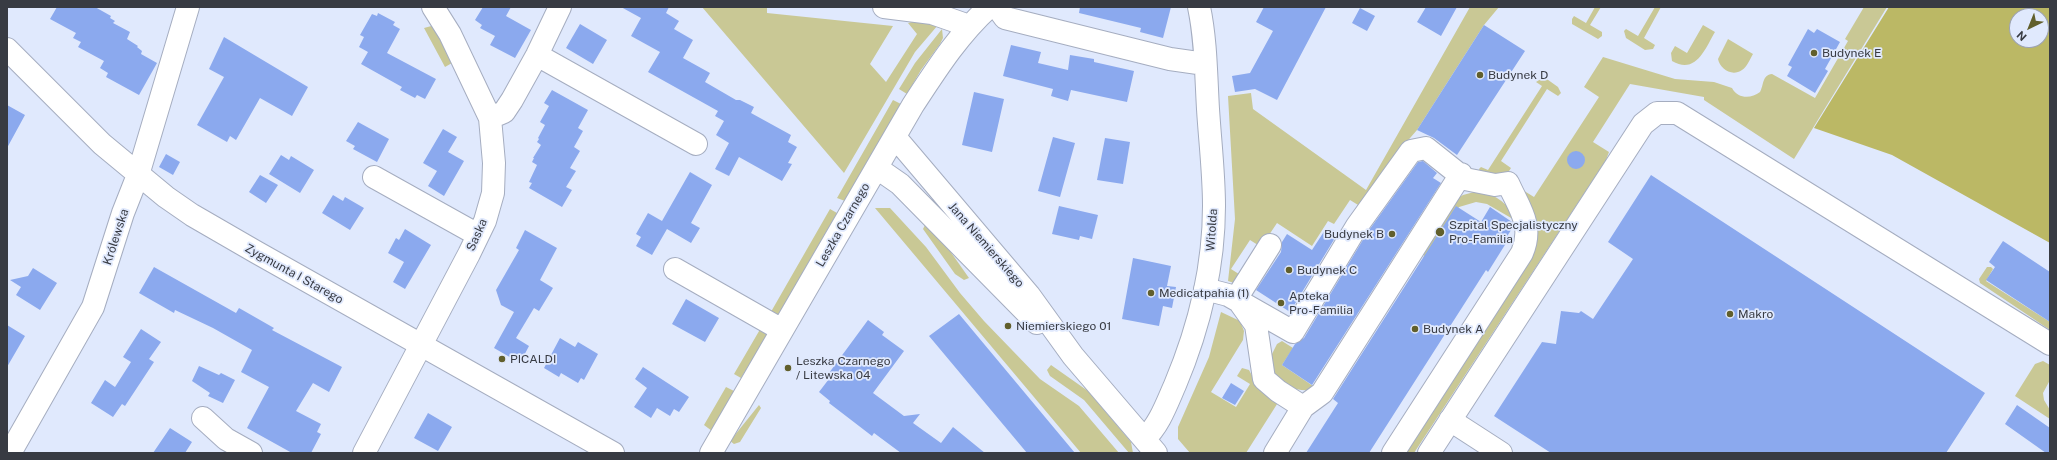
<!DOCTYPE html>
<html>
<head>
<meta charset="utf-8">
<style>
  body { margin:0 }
  #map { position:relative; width:2057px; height:460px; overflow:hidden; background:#e0e9fd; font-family:"Public Sans",sans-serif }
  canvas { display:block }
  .frame { position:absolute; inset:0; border:8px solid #383b43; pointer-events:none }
  .north { position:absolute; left:2009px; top:8px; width:40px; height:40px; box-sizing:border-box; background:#e0e9fd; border:1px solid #9da3b3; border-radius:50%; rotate:223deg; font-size:11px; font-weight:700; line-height:16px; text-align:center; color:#383b43 }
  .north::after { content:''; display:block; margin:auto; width:14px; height:18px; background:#615f2c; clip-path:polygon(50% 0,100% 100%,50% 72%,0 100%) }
</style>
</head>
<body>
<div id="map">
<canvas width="2057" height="460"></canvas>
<div class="frame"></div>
<div class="north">N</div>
</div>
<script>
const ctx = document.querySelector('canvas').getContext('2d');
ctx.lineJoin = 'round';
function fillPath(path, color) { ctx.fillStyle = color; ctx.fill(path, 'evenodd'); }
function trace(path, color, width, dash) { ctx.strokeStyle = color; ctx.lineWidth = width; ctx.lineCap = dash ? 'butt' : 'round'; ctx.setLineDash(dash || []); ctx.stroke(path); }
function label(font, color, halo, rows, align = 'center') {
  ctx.font = font + ' "Public Sans",sans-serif'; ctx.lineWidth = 3.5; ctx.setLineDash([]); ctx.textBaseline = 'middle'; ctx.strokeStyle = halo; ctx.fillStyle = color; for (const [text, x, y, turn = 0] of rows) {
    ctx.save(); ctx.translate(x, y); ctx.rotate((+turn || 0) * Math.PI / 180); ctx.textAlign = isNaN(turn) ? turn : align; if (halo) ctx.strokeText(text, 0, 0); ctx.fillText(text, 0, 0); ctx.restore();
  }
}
fillPath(new Path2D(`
  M702,7H767V13L893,26L870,64L886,82L917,34L908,23L920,20L938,25L915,52L844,173Z
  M1470,7H1499L1484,25L1417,130L1398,152L1363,208L1350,200L1334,224L1328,221L1312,246L1277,223L1261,247L1250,240L1231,269L1242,276L1234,283L1228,281L1235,219L1228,96L1251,93L1253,109L1366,190Z
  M1595,7H1601L1590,25L1602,32V36L1598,39L1572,24V19L1574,16L1586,23Z
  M1655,7H1661L1644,38L1655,45L1653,49L1645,50L1626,38L1624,31L1626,29L1638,36Z
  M1864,7H1887L1794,159L1704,100V97L1630,84L1593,142L1609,152L1606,160L1414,453H1399L1527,253L1521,189L1534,197L1599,97L1584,87L1603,57L1675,79L1714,82L1732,88C1738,99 1751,99 1760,92C1764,85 1762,75 1772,74L1815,98L1848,41L1845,39Z
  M435,25L452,63L445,67L424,28Z
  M1703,25L1715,32C1705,49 1696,75 1672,61L1671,53L1675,46L1687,53Z
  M942,29L943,38L940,44L921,70L907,94L899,89L915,63Z
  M1728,39L1753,54C1750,59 1747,67 1742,70C1732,77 1720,69 1718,59Z
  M1544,77L1558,87L1561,93L1558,96L1547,89L1501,161L1511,168C1505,179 1492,176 1481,176L1479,169L1481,167L1488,170L1542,86L1536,82Z
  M893,100L901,104L845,201L837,198Z
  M1478,191C1497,194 1509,205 1518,222L1487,204L1476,202L1459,207L1423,261L1426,241L1449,204L1463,195Z
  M875,208H890L926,247L960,293L984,321L1040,379L1079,406L1119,453H1081Z
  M830,209L837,213L776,319L768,317Z
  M926,223L938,234L969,278L964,280L955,274L923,229Z
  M1987,267H1991L1993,269L1986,281L2050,322V330L1980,283L1979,279Z
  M1221,312L1240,321L1244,331L1243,340L1211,392L1236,407L1250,384L1237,376L1242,368L1249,370L1257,385L1279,401L1246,453H1190L1178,439V427L1209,357Z
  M762,326L770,330L741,378L734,374Z
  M1282,341L1293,348L1282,365L1313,386L1309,390C1297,391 1281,386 1275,375C1272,371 1271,364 1269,360L1277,344Z
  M2043,361L2050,365V380L2043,393L2044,400L2050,410V419L2015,396L2035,364Z
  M1051,365L1088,391L1131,442L1133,453H1129L1084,400L1050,376L1047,370Z
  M726,387L734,391L712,431L704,425Z
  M759,405L761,408L740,442L734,444L730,441Z`), '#c9c895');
fillPath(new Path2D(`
  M1889,7H2050V243L1892,155L1814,128ZM2017,16H2041V40H2017Z`), '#bbb865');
fillPath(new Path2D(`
  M57,7H95L111,16L110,18L115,21L113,23L130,32L127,39L138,46L137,47L142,51L141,54L157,63L139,95L106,77L108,73L100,68L104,61L78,47L81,42L73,38L76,33L50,19Z
  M483,7H511L506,16L531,30L515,58L490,45L495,36L480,28L482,25L475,20Z
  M621,7H669L666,13L679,21L674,29L693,40L683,58L710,73L705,82L736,100H740L754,107L751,113L791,135L788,142L797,147L788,163L792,164L782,181L739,157L729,176L715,169L729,143L716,135L724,121L715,116L718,111L648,72L660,52L631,36L641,18Z
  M1080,7H1171L1163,38L1140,32L1141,28L1079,13Z
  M1264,7H1326L1277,100L1255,89L1235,92L1232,76L1250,73L1273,31L1256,22Z
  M1426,7H1457L1441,36L1417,22Z
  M1360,8L1375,16L1367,31L1352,23Z
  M378,13L395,22L393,25L400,29L387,53L436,79L425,99L417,95L415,98L400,90L402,87L361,64L368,52L359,47L364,37L360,35L372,14L377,16Z
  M580,24L607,40L593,64L566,48Z
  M1484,25L1525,51L1457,155L1434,138L1417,130Z
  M1808,29L1814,33L1817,29L1840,42L1825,69L1828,71L1815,93L1787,76L1792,67L1788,65Z
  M224,37L308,87L292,116L260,98L236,140L230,136L227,142L197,125L224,77L209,69Z
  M1011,45L1041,52L1038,63L1068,70L1070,55L1094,59V62L1134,71L1127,102L1071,90L1068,101L1051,96L1053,89L1003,76Z
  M552,90L588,110L578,128L583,131L574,147L580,151L570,168L576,171L566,187L572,190L562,207L529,188L532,183L529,182L537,165L532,162L534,158H533L541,145L537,142L539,139L538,138L545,125L540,122L549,106L544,103Z
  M974,92L1004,99L992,152L962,145Z
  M7,105L25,115L7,148Z
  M358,122L389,139L377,162L353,149L355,146L346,141Z
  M443,129L457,137L448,152L464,161L444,196L428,186L437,171L423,163Z
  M1053,137L1075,143L1060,197L1038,191Z
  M1105,138L1130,142L1123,184L1097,180Z
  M1567 160a9 9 0 1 1 18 0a9 9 0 1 1-18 0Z
  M166,154L180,162L173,175L159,167Z
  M281,155L289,160L291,156L314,170L300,193L269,174Z
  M1423,161L1437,173L1433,178L1441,183L1312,385L1282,365L1295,344L1304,338L1367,233L1418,162Z
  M690,172L712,185L691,223L700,228L691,243L667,229L652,255L636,246L641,237L636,234L648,213L662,221Z
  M260,175L278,185L266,203L249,192Z
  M1651,175L1985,393L1946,453H1551L1494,416L1542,342L1556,344L1561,311L1579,313L1581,311L1593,319L1633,259L1608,242Z
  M333,195L343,201L345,197L364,208L350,230L322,213Z
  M1059,206L1098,215L1092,239L1080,236L1079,240L1052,234Z
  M1456,206L1481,222L1490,207L1512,222L1513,227L1506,238L1508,240L1488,272L1486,270L1369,453H1306L1338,403L1333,399Z
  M405,229L431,245L405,289L393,282L404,262L388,253L396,238L399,240Z
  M525,230L557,248L540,280L553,288L539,311L534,308L516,338L529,346L520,363L494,348L514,312L501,305L496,290L519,250L516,248Z
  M1325,230L1331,233L1333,230L1338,233L1290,312L1256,290L1281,252L1282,242L1287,234L1312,250Z
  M2003,241L2050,272V322L1986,280L1995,267L1989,262Z
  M1133,258L1171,266L1167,286L1176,287L1172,308L1163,306L1159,326L1122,319Z
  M154,267L236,313L239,308L274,328L272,330L342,367L329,392L313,383L296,411L321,424L317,432L321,434L311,453H292L247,428L269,387L241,372L252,350L213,328L175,310L174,313L139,293Z
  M33,268L57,283L40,310L16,295L21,287L10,280L28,276Z
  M686,299L719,318L705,342L672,324Z
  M959,314L1075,453H1027L929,336Z
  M868,320L884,332L882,335L904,351L873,393L904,416L920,414L913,423L941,443L953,427L985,453H901L874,433L872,436L829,403L830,401L819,392L832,375L829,373Z
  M7,325L25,336L7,367Z
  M141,329L161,342L149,359L154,362L125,406L122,404L113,417L91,403L105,380L115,387L131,362L123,357Z
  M560,338L575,347L578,342L598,354L584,380L581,378L578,383L561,373L559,377L544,368Z
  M199,366L219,375L221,373L235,380L223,403L208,396L210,393L192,381Z
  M643,367L689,397L679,412L674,409L670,416L657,408L651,418L634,407L647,388L635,379Z
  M1231,383L1244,391L1235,405L1222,398Z
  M2017,405L2050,428V453H2046L2005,424Z
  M428,413L452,427L438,451L414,438Z
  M170,428L192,442L185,453H153Z`), '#8ba9ee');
const minor = new Path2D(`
  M884,7L932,13L969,26
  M997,7L1005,18L1170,59L1205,64
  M7,49L102,144L166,197L192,215L256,252L613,453
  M537,55L696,144
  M490,118L504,112L512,100L537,55L560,7
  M895,137L1029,295L1073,356L1156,453
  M877,168L900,184L1037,323
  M374,177L478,235
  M675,269L782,330
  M1205,289L1228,295L1293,332L1357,226L1411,151L1426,148L1465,179L1495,185L1508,183C1519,208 1534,225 1522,253L1393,453
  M1236,299L1270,245
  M1241,304L1256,325L1264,379L1278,391L1303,407
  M203,418L226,439L251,453
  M1450,420L1501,453
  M1144,439C1159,426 1167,403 1175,385C1199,328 1214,267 1214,206C1214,174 1210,141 1208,109C1206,75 1206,40 1199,7
  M10,453L93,307L123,213L138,175L188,7
  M364,453L469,254L485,221L493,193L494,163L490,118L450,34L433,7
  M711,453L913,105C936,70 958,35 989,7
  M1275,453L1303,407L1322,393L1461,174
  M1429,453L1643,124L1657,113H1677L2050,344`);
trace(minor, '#a5adc0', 24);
trace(minor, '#fff', 22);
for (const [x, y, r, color] of [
  [1814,53,4,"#615f2c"],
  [1480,75,4,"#615f2c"],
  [1440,232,5,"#615f2c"],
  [1392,234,4,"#615f2c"],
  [1289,270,4,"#615f2c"],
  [1151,293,4,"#615f2c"],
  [1281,303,4,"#615f2c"],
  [1730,314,4,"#615f2c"],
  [1008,326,4,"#615f2c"],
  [1415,329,4,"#615f2c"],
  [502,359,4,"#615f2c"],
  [788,368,4,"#615f2c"]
]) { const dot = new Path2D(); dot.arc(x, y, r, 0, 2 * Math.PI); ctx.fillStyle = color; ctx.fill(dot); trace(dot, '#e0e9fd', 1.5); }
label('12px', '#383b43', '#e0e9fd', [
  ["Budynek E",1822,53],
  ["Budynek D",1488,75],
  ["Szpital Specjalistyczny",1449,225],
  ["Pro-Familia",1449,239],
  ["Budynek B",1384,234,"right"],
  ["Budynek C",1297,270],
  ["Medicatpahia (1)",1159,293],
  ["Apteka",1289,296],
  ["Pro-Familia",1289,310],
  ["Makro",1738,314],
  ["Niemierskiego 01",1016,326],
  ["Budynek A",1423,329],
  ["PICALDI",510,359],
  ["Leszka Czarnego",796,361],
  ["/ Litewska 04",796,375]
], 'left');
label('12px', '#383b43', '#e0e9fd', [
  ["Leszka Czarnego",843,225,-60],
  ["Witolda",1212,230,-86],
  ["Saska",477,235,-66],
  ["Królewska",116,237,-72],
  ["Jana Niemierskiego",986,245,49],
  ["Zygmunta I Starego",294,274,29]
]);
</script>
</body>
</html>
